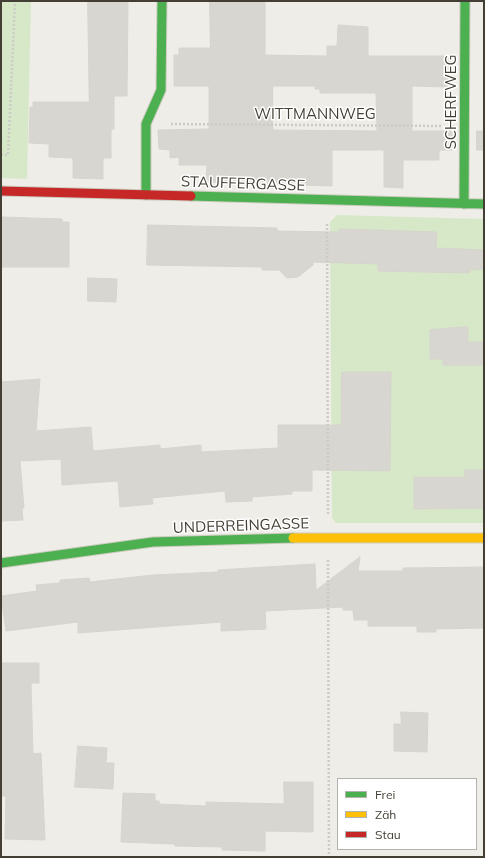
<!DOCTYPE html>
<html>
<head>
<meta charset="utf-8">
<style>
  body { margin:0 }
  #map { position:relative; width:485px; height:858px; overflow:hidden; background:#eeede7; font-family:Mulish,sans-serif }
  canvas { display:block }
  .frame { position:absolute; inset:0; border:2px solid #433f34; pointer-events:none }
  .legend { position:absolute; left:337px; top:778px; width:140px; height:72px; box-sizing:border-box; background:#fff; border:1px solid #b4b2ae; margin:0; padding:5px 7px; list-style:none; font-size:12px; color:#433f34 }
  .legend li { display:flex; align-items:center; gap:8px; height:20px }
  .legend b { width:20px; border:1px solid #b4b2ae }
</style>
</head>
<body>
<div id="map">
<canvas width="485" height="858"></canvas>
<div class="frame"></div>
<ul class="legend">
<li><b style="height:5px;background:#4caf50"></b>Frei</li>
<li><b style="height:5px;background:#ffc107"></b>Zäh</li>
<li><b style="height:5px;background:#c62828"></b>Stau</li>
</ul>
</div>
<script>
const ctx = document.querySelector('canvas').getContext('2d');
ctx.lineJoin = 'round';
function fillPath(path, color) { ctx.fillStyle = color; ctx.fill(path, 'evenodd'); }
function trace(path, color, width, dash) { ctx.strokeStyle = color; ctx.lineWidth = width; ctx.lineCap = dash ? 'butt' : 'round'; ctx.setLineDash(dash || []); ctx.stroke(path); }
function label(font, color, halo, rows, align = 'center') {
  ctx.font = font + ' Mulish,sans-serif'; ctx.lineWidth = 3; ctx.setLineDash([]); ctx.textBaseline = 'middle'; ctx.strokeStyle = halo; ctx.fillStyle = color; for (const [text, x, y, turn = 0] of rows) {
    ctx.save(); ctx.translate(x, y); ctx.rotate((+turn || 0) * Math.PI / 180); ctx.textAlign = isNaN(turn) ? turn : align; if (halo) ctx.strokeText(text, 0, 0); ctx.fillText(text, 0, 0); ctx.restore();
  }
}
fillPath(new Path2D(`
  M1,1H31L27,179L1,178Z
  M337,215L484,219V523H336L332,518L330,222Z`), '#d7e8c8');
const building = new Path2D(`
  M88,1H128L127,96H114V129H111V158H103V179L73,178V158L49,157V144L29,143L30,107H33V102H89Z
  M210,1H265V55L327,56V46H337L338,25L368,27V56H450V87L412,86V131H452V150H439V160H403V188L384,187V150H332V186L206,182L207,165H179V157L170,158V150L159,149L158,130L209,129V86H174V55H179V48H210ZM273,86H315V89H320V93H376L377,131L273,130Z
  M477,131H484V150H477Z
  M1,217L62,219V222H69V267H1Z
  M148,225L277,228V231L339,232V229L437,232L436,248L484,250V269L470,270L469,273L378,271V264L313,262V265L298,277L287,278L279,270H262V267L147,265Z
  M88,278L117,279L116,302L88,301Z
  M468,327V342H484V365H443V359H430V330Z
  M342,372H391L390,471L312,470V491H292V494L252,497V501L226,502L225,491L152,498L153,504L120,507L118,481L62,485L61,459L20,461L24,508H22L23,520L1,521V382L40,379L36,431L91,427L93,451L160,445V449L201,445V452L278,448V425H341Z
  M465,470H484V508L414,509V477H465Z
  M360,557L358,571H403V568L484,567V628L436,629V632H417V626H368V620H354L353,610H343V607L265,611L266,629L221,631V622L78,633V622L6,631L1,596L37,591L36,585L60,583V580L89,578L90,582L153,575L218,572V570L315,564L316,590Z
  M1,663H39V683H31L33,754L41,753L45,840L5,839L6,796H1Z
  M401,712L428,713L427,752L394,751V724H401Z
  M78,746L107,748L106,763H114L113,789L75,787Z
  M284,782H313V832L265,831V851L222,850V847L175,846V844L121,842L123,793L155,794V801H159V804L206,806V802L284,804Z`);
fillPath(building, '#d7d6d0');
trace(building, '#d6d4cd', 1);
const fast = new Path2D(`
  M146,195V124L161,90L162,1
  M191,196L484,204
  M464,204L465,1
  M1,563L153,542L293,538`);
const slow = new Path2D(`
  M293,538H484`);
const jam = new Path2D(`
  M1,191L191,196`);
trace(fast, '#cccbbf', 11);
trace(slow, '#cccbbf', 11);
trace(jam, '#cccbbf', 11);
trace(new Path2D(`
  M171,124L442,126
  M1,155H8L15,1
  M327,224L328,515
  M328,560L329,857`), '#cccbc6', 2.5, [2, 2]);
trace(fast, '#4caf50', 9);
trace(slow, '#ffc107', 9);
trace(jam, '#c62828', 9);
label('15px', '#433f34', '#fff', [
  ["SCHERFWEG",451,102,-90],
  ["WITTMANNWEG",315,114],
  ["STAUFFERGASSE",243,184,2],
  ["UNDERREINGASSE",241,526,-2]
]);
</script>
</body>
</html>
